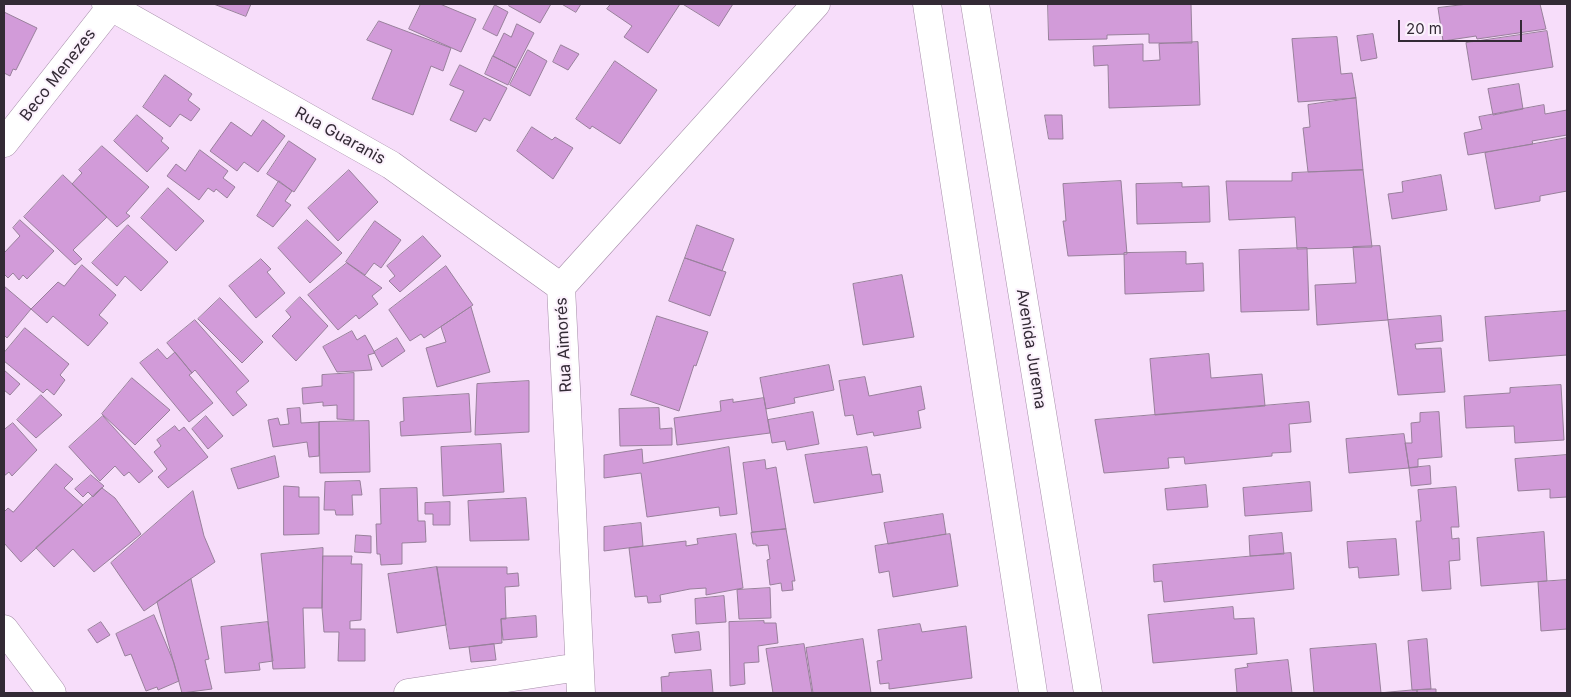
<!DOCTYPE html>
<html>
<head>
<meta charset="utf-8">
<style>
  body { margin:0 }
  #map { position:relative; width:1571px; height:697px; overflow:hidden; background:#f7ddfa; font-family:Inter,sans-serif }
  canvas { display:block }
  .frame { position:absolute; inset:0; border:5px solid #332a35; pointer-events:none }
  .scale { position:absolute; left:1398px; top:20px; width:124px; height:22px; box-sizing:border-box; border:2px solid #332a35; border-top:0; padding-left:6px; font-size:15px; line-height:18px; white-space:nowrap; color:#332a35; -webkit-text-stroke:4px #fbf1fc; paint-order:stroke }
</style>
</head>
<body>
<div id="map">
<canvas width="1571" height="697"></canvas>
<div class="frame"></div>
<div class="scale">20 m</div>
</div>
<script>
const ctx = document.querySelector('canvas').getContext('2d');
ctx.lineJoin = 'round';
function fillPath(path, color) { ctx.fillStyle = color; ctx.fill(path, 'evenodd'); }
function trace(path, color, width, dash) { ctx.strokeStyle = color; ctx.lineWidth = width; ctx.lineCap = dash ? 'butt' : 'round'; ctx.setLineDash(dash || []); ctx.stroke(path); }
function label(font, color, halo, rows, align = 'center') {
  ctx.font = font + ' Inter,sans-serif'; ctx.lineWidth = 4; ctx.setLineDash([]); ctx.textBaseline = 'middle'; ctx.strokeStyle = halo; ctx.fillStyle = color; for (const [text, x, y, turn = 0] of rows) {
    ctx.save(); ctx.translate(x, y); ctx.rotate((+turn || 0) * Math.PI / 180); ctx.textAlign = isNaN(turn) ? turn : align; if (halo) ctx.strokeText(text, 0, 0); ctx.fillText(text, 0, 0); ctx.restore();
  }
}
const building = new Path2D(`
  M214,4H251L246,16Z
  M421,4H440L476,19L461,52L409,29Z
  M510,4H551L540,23L509,6Z
  M562,4H581L576,12Z
  M611,4H680L648,53L624,37L632,26L607,9Z
  M683,4H733L719,26Z
  M1048,4H1191L1192,43H1149V34L1107,35V39L1049,40Z
  M1468,4H1540L1546,29L1477,39L1476,36L1443,41L1438,8Z
  M495,5L508,12L497,36L483,29Z
  M4,12L37,28L16,70L13,69L10,76L4,73Z
  M379,21L451,48L443,71L431,66L413,115L372,99L392,50L367,40Z
  M517,24L534,33L516,68L493,56L504,33L511,37Z
  M1547,31L1553,67L1472,80L1466,43Z
  M1373,34L1377,58L1361,61L1357,36Z
  M1337,37L1341,74L1352,73L1356,98L1298,102L1292,39Z
  M1198,42L1200,105L1109,108L1108,65L1094,66L1093,46L1143,44V61L1160,60L1159,44Z
  M561,45L579,54L568,70L553,62Z
  M528,50L547,61L530,96L510,85Z
  M493,56L516,68L508,85L485,74Z
  M615,61L657,90L620,144L592,126L590,129L576,119Z
  M460,65L507,88L490,121L484,118L476,132L450,120L464,91L450,85Z
  M165,75L192,94L188,100L200,109L191,121L180,114L170,127L143,107Z
  M1519,84L1523,109L1493,115L1488,89Z
  M1356,98L1363,170L1308,172L1303,128L1310,127L1308,105Z
  M1544,105L1545,114L1567,110V135L1532,141L1533,144L1468,155L1464,133L1482,129L1479,117Z
  M137,115L163,138L161,141L169,148L147,172L114,141Z
  M1045,115H1062L1063,139H1049Z
  M263,120L285,136L258,172L244,162L237,171L210,151L231,122L251,136Z
  M532,127L552,140L555,137L573,148L553,179L517,151Z
  M1567,138V191L1540,196V201L1495,209L1485,153Z
  M289,141L316,159L294,192L267,174Z
  M102,146L149,187L126,213L130,216L117,227L72,184L82,173L79,170Z
  M200,150L228,171L223,178L235,187L227,198L216,189L214,192L208,188L199,200L167,176L176,164L185,171Z
  M349,170L378,202L338,241L308,208Z
  M1363,170L1372,247L1297,249L1295,217L1229,220L1226,181H1292V173Z
  M63,175L107,217L73,250L82,259L75,265L24,217Z
  M1441,175L1447,210L1392,219L1388,194L1403,192L1402,182Z
  M279,181L292,191L285,201L291,205L273,227L257,216Z
  M1121,181L1127,254L1068,256L1063,221H1066L1063,184Z
  M1182,183V187L1209,186L1210,222L1137,224L1136,184Z
  M168,188L204,221L176,251L141,218Z
  M20,220L54,251L27,279L23,275L19,280L13,273L8,278L4,274V253L20,236L13,228Z
  M307,220L342,253L310,283L278,248Z
  M375,221L401,240L381,268L374,263L365,275L346,262Z
  M128,225L168,262L141,291L125,276L117,286L92,263Z
  M697,225L734,239L722,271L685,258Z
  M423,236L441,256L400,292L389,281L395,276L387,266Z
  M1380,246L1388,320L1317,325L1315,285L1356,283L1353,247Z
  M1307,248L1309,310L1241,312L1239,250Z
  M1186,252V264L1203,263L1204,291L1125,294L1124,253Z
  M685,258L726,272L710,316L669,301Z
  M261,259L271,269L267,272L285,293L256,318L229,286Z
  M347,263L382,288L372,296L378,304L359,319L356,315L338,330L308,295Z
  M82,265L116,295L99,315L108,323L88,346L53,316L47,323L31,309L58,282L64,286Z
  M446,266L473,305L424,338L421,334L410,341L389,310Z
  M902,275L914,337L863,345L853,284Z
  M4,286L31,309L7,338L4,335Z
  M300,297L328,326L296,361L272,336L291,317L286,311Z
  M220,298L263,342L242,363L198,319Z
  M471,307L490,372L437,387L426,348L446,342L441,327Z
  M1567,311V355L1489,361L1485,317Z
  M657,316L708,332L696,366L694,365L679,411L631,395Z
  M1441,316L1443,341L1415,344L1416,349L1441,348L1445,392L1398,395L1388,320Z
  M195,320L249,381L236,392L247,405L233,416L195,370L192,373L167,343Z
  M25,328L69,364L60,375L65,380L54,395L47,389L43,393L4,361V353Z
  M352,331L357,340L365,335L375,353L368,355L372,370L337,372L323,347Z
  M397,338L405,351L382,367L374,352Z
  M158,349L167,359L175,352L192,373L189,375L213,403L189,422L140,363Z
  M1209,354L1211,378L1262,374L1265,406L1155,415L1150,359Z
  M829,365L834,390L794,398L795,403L766,409L760,378Z
  M4,370L20,384L10,395L4,390Z
  M354,373V420L337,419V405L323,406V402L303,404L302,388L322,386V375Z
  M865,377L869,396L921,386L925,409L918,411L921,428L874,436L873,432L857,435L853,415L845,416L839,381Z
  M132,378L170,410L135,445L102,414Z
  M529,381V432L475,435L477,384Z
  M1561,385L1564,440L1515,443L1514,426L1466,428L1464,396L1510,393V388Z
  M469,394L471,432L401,436L400,422L404,421L403,398Z
  M41,395L62,415L36,438L17,420Z
  M764,398L770,433L677,445L674,418L721,411L720,401L733,399V402Z
  M1309,402L1311,422L1289,424L1291,452L1272,453V456L1185,464L1184,457L1168,458L1169,468L1104,473L1095,420Z
  M300,408L301,423L319,422V456L309,457L307,442L273,447L268,420L278,418L280,425L289,424L287,409Z
  M659,408L660,429L672,428V445L620,446L619,409Z
  M813,412L819,444L787,450L785,441L772,443L768,420Z
  M1439,412L1442,457L1418,459V467L1409,468L1405,443H1412L1411,423L1420,422V413Z
  M103,416L153,471L139,483L129,472L124,476L115,466L100,481L69,447Z
  M206,416L223,436L208,449L192,429Z
  M369,421L370,472L320,473L319,422Z
  M13,423L37,450L12,476L9,472L4,476V430Z
  M175,426L179,431L184,427L208,457L168,488L158,477L167,469L154,452L161,446L157,440Z
  M1404,434L1409,468L1349,473L1346,439Z
  M501,444L504,492L443,496L441,447Z
  M729,447L737,514L720,516L719,507L647,517L641,473L604,478V455L642,449L643,463Z
  M867,447L872,475L880,474L883,492L814,503L805,455Z
  M1567,455V497L1550,498V489L1518,491L1515,459Z
  M275,456L279,477L238,489L231,469Z
  M765,460L766,469L776,467L786,529L752,532L743,463Z
  M56,464L73,479L64,488L83,505L21,562L4,543V512L8,508L13,512Z
  M1430,466L1431,484L1411,486L1409,468Z
  M91,475L104,486L93,497L88,492L83,497L75,489Z
  M360,481L362,495H352L353,515H336L335,510H324L325,482Z
  M1310,482L1312,511L1245,516L1243,488Z
  M1206,485L1208,507L1167,510L1165,489Z
  M284,486L299,487V497H319V534L284,535Z
  M1456,487L1459,527H1451L1452,539L1459,538L1460,560L1449,561L1451,589L1422,591L1416,521H1421L1418,490Z
  M102,488L115,498L141,534L94,572L73,549L54,567L36,548Z
  M417,488L418,521H425L426,542L402,543V564L381,565L380,554H377L376,524H381L380,489Z
  M193,491L204,536L215,562L144,611L111,563Z
  M526,498L529,540L470,541L468,501Z
  M450,502V525H433V514H425V503Z
  M943,514L946,534L888,544L884,523Z
  M641,523L643,546L604,551V527Z
  M786,529L795,581H792L793,590L782,591L781,583L770,585L767,560L770,559L768,545L756,546V544H753L751,533Z
  M1544,532L1547,581L1481,586L1477,538Z
  M1282,533L1284,554L1250,556L1249,536Z
  M736,534L743,588L706,595V588L690,589L660,595L661,602L648,603L647,596L635,597L629,548L686,541V546L698,544L697,539Z
  M950,534L958,586L893,597L889,571L879,573L875,546Z
  M356,535L371,536V553L355,552Z
  M1396,539L1399,575L1359,578L1358,567L1349,568L1347,542Z
  M323,548L322,608H303L305,668L273,669L261,554Z
  M1291,553L1294,589L1164,602L1162,581L1154,582L1153,565Z
  M323,556H352L351,564H362L361,620L350,621V629H365V661H338L339,632H324L322,608Z
  M437,567H507V574L518,573L519,586L505,587L506,619H501L502,643L450,649Z
  M437,567L446,625L397,633L388,574Z
  M191,579L209,659L205,660L212,689L182,693L157,602Z
  M1567,580V629L1541,631L1538,582Z
  M770,588L771,618L739,619L737,590Z
  M724,596L726,622L696,624L695,599Z
  M1233,607L1234,619L1254,618L1257,654L1153,663L1148,615Z
  M154,615L174,663L179,681L158,690L157,687L146,691L131,654L125,656L116,634Z
  M536,616L537,637L503,640L501,619Z
  M764,621V623H776L778,643L758,646L759,662L744,663L745,684L730,686L729,622Z
  M101,622L110,635L97,643L88,630Z
  M268,622L273,661L259,663L260,670L225,673L221,627Z
  M920,624L922,632L966,626L972,678L889,689V683L880,684L877,661L882,660L878,630Z
  M699,632L701,650L675,653L672,635Z
  M863,639L871,693H813L806,648Z
  M1427,639L1431,689L1412,690L1408,641Z
  M494,644L496,660L471,662L469,647Z
  M804,644L812,693H773L766,649Z
  M1376,644L1381,693H1314L1310,649Z
  M1288,660L1292,693H1237L1235,669L1248,667L1247,664Z
  M711,670L713,693H662L661,677L669,676V673Z
  M1431,689H1436V693H1417V690Z
  M1412,690H1417V693H1379Z`);
fillPath(building, '#d29bd9');
trace(building, '#98809b', 1);
const minor = new Path2D(`
  M106,4L391,165L561,287
  M4,143L111,7
  M4,629L52,693
  M408,693L579,667
  M581,693L561,287L816,4`);
const major = new Path2D(`
  M927,4L1033,693
  M975,4L1088,693`);
trace(minor, '#a48ca7', 29);
trace(major, '#a48ca7', 29);
trace(minor, '#fff', 28);
trace(major, '#fff', 28);
label('16px', '#332a35', '#fbf1fc', [
  ["Beco Menezes",58,75,-52],
  ["Rua Guaranis",340,136,29],
  ["Rua Aimorés",564,345,-93],
  ["Avenida Jurema",1031,349,81]
]);
</script>
</body>
</html>
